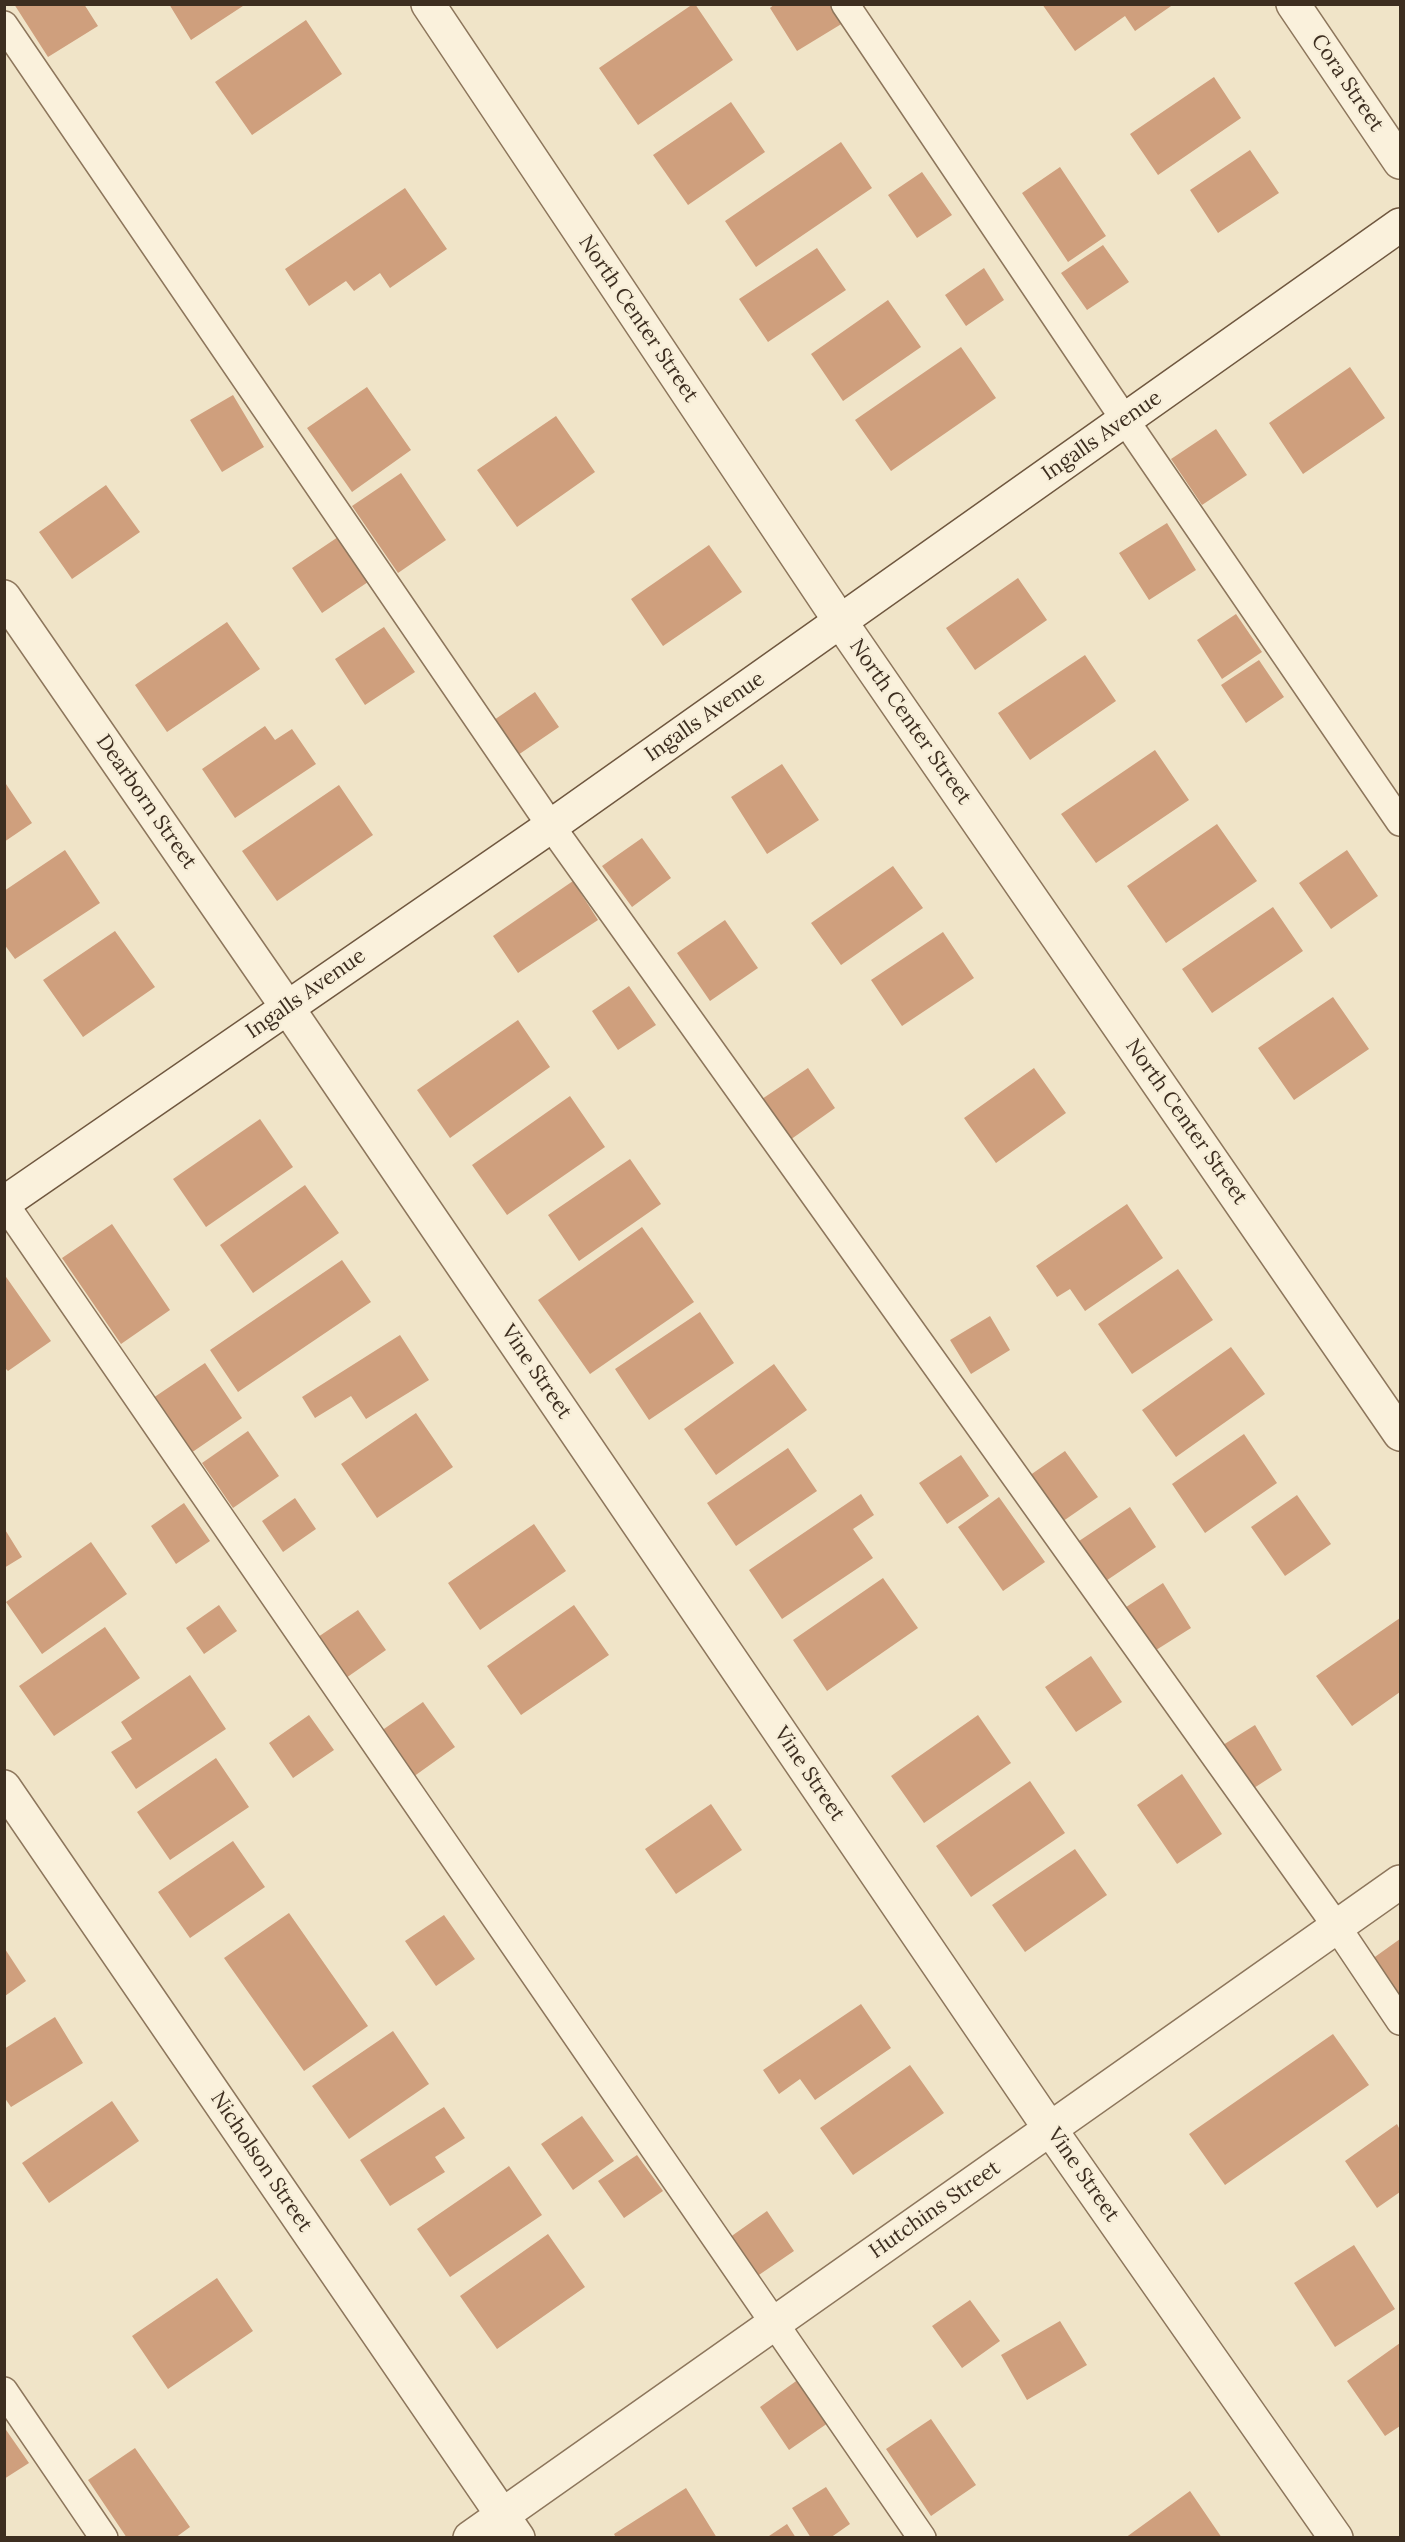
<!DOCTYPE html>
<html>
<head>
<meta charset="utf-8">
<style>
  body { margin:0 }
  #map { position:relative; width:1405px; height:2542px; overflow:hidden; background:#f0e4c8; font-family:Lora,serif }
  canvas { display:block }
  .frame { position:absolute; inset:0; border:6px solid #3d2e20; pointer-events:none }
</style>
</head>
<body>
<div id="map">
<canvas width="1405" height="2542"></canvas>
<div class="frame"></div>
</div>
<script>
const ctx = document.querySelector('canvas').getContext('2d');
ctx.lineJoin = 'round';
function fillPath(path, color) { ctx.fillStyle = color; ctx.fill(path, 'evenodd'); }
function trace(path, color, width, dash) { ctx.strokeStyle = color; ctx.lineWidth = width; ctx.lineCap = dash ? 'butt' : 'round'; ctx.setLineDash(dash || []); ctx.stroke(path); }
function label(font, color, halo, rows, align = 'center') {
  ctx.font = font + ' Lora,serif'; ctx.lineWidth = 4.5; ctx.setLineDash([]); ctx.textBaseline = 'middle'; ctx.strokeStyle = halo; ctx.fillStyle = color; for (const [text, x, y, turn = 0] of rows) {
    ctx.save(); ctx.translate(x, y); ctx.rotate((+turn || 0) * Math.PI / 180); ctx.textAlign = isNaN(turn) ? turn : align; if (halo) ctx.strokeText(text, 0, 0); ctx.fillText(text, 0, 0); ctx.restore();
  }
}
fillPath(new Path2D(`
  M14,4H84L98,26L48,57Z
  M169,4H246L191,40Z
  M693,4H695L733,60L638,125L599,68Z
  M775,4H832L843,23L797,51L770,8Z
  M1042,4H1174L1135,31L1125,16L1075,51Z
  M306,20L342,74L252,135L215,82Z
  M1214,77L1241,118L1158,175L1130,134Z
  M731,102L765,152L688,205L653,155Z
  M841,142L872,188L756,267L725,221Z
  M1250,150L1279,193L1218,233L1190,190Z
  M1060,167L1106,236L1068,262L1022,193Z
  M922,172L952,215L917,238L888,195Z
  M405,188L447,249L390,288L380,273L354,291L346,281L309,306L285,269Z
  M1103,245L1129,282L1087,310L1061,273Z
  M817,248L846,290L768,342L739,299Z
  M984,268L1004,300L966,326L945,295Z
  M888,300L921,347L843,401L811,354Z
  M961,347L996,398L891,471L855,420Z
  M1350,367L1385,418L1303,474L1269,423Z
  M367,387L411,450L352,492L307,428Z
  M233,395L264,447L222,472L190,420Z
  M556,416L595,472L517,527L477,470Z
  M1216,429L1247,475L1202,505L1171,459Z
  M401,473L446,540L398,573L352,506Z
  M106,485L140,532L72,579L39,532Z
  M1167,523L1196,570L1149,600L1119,553Z
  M338,537L368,582L322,613L292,568Z
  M709,545L742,592L663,646L631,599Z
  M1018,578L1047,620L975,670L946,628Z
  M1236,614L1262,652L1222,679L1197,640Z
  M227,622L260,669L167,732L135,685Z
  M384,627L415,672L365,705L335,659Z
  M1085,655L1116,701L1030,760L998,713Z
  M1259,660L1284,697L1246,723L1221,685Z
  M535,692L559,727L518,755L494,720Z
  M265,726L275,740L292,729L316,764L235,818L202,769Z
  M1155,750L1189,800L1096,863L1061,814Z
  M782,764L819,820L767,854L731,797Z
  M4,781L32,823L4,842Z
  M339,785L373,835L277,901L242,851Z
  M1217,824L1257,881L1166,943L1127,886Z
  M642,838L671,878L632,907L602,866Z
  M65,850L100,903L15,959L4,944V891Z
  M1347,850L1378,896L1331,929L1299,883Z
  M893,866L923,908L841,965L811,923Z
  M573,881L598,920L518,973L493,936Z
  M1273,907L1303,951L1212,1013L1182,969Z
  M725,920L758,968L710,1001L677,953Z
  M115,931L155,987L83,1037L43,980Z
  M943,932L974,978L902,1026L871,980Z
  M629,986L656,1025L618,1050L592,1011Z
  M1333,997L1369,1049L1294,1100L1258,1048Z
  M518,1020L550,1067L450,1138L417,1090Z
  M808,1068L835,1108L790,1140L762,1099Z
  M1034,1068L1066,1113L996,1163L964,1118Z
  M570,1096L605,1147L507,1215L472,1165Z
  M260,1119L293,1167L206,1227L173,1179Z
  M630,1159L661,1204L579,1261L548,1215Z
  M305,1185L339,1233L253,1293L220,1245Z
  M1127,1204L1163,1258L1085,1311L1070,1289L1057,1297L1036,1266Z
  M112,1224L170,1310L121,1344L62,1258Z
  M642,1227L694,1302L590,1374L538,1300Z
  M342,1260L371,1302L238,1392L210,1350Z
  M1178,1269L1213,1320L1132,1374L1098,1324Z
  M4,1274L51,1341L8,1371L4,1367Z
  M700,1312L734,1363L649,1420L615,1369Z
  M990,1316L1010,1350L971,1374L950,1340Z
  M400,1335L429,1380L366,1419L351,1396L315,1418L302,1397Z
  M1231,1347L1265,1394L1176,1457L1142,1410Z
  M205,1363L242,1418L191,1453L153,1398Z
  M774,1364L807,1410L716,1475L684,1429Z
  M416,1413L453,1467L377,1518L341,1464Z
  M248,1431L279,1476L233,1508L202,1463Z
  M1244,1434L1277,1483L1205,1533L1172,1484Z
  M788,1448L817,1491L736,1546L707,1503Z
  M1065,1451L1098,1497L1056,1526L1023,1480Z
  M961,1455L989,1496L947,1524L919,1483Z
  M861,1494L874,1515L853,1529L873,1558L782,1619L749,1570Z
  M1297,1495L1331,1544L1285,1576L1251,1527Z
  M999,1497L1045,1562L1003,1591L958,1527Z
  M295,1498L316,1529L283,1552L262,1521Z
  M184,1503L210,1541L176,1564L151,1526Z
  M1130,1507L1156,1547L1094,1589L1067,1549Z
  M534,1524L566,1571L480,1630L448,1583Z
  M4,1528L22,1557L4,1568Z
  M91,1542L127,1594L42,1654L6,1602Z
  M883,1578L918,1628L827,1691L793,1640Z
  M1163,1583L1191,1628L1145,1657L1117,1613Z
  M219,1605L237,1631L204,1654L186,1628Z
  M574,1605L609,1655L521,1715L487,1666Z
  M358,1610L386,1650L346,1678L318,1637Z
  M1400,1618V1692L1352,1726L1316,1676Z
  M105,1627L140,1678L54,1736L19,1686Z
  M1091,1656L1122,1702L1076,1732L1045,1687Z
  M190,1675L226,1729L136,1789L111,1752L132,1739L121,1722Z
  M423,1702L455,1747L413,1777L381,1731Z
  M309,1715L334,1750L293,1778L269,1743Z
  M978,1715L1011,1763L924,1823L891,1776Z
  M1255,1725L1282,1770L1243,1795L1215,1750Z
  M216,1758L249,1807L170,1860L137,1812Z
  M1182,1774L1222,1834L1177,1864L1137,1805Z
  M1030,1781L1065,1833L971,1897L936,1846Z
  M711,1804L742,1850L676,1894L645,1849Z
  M233,1841L265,1887L190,1938L158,1892Z
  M1075,1849L1107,1895L1025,1952L992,1905Z
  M289,1913L368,2026L304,2071L224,1958Z
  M444,1915L475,1959L436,1986L405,1941Z
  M1400,1939V1999L1372,1959Z
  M5,1949L26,1981L5,1996Z
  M861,2004L891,2048L815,2100L800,2079L779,2094L763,2070Z
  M55,2017L83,2063L11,2107L4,2097V2049Z
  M393,2031L429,2084L349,2139L312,2086Z
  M1333,2034L1369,2085L1225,2185L1189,2134Z
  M910,2065L944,2113L853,2175L820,2128Z
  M112,2101L139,2141L49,2203L22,2163Z
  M444,2107L465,2138L435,2157L445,2172L390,2206L360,2160Z
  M582,2116L614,2161L573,2190L541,2144Z
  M1397,2124L1400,2130V2192L1377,2208L1345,2161Z
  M637,2155L663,2191L624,2218L598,2181Z
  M509,2166L542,2215L450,2277L417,2229Z
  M767,2211L794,2251L753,2279L726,2240Z
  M548,2234L585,2287L497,2349L460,2296Z
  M1354,2245L1395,2309L1335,2347L1294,2283Z
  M217,2278L253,2331L168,2389L132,2336Z
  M970,2300L1000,2341L962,2368L932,2326Z
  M1060,2321L1087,2365L1027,2400L1001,2355Z
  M1400,2343V2426L1385,2436L1347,2381Z
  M799,2379L828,2423L789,2450L760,2407Z
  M931,2419L976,2485L931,2516L886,2449Z
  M4,2427L29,2463L4,2479Z
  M135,2448L190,2527L175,2538H127L88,2480Z
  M826,2487L850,2524L830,2538H811L792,2508Z
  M686,2488L717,2538H616L614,2534Z
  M1190,2491L1222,2538H1125Z
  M787,2524L796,2538H766Z`), '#cf9f7d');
const lane = new Path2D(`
  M845,4L1125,420L1400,822
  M4,25L551,826L1337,1927L1400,2021
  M4,1203L922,2538
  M4,2391L104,2538`);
const street = new Path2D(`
  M428,4L840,621L1400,1434
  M1293,4L1400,162
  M4,597L287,1007L1050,2129L1336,2538
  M4,1787L518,2538
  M470,2538L1400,1882`);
const secondary = new Path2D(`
  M4,1203L551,826L1400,225`);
trace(lane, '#8d765c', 30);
trace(street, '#8d765c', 36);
trace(secondary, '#6f573f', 36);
trace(lane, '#faf1dc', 27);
trace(street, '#faf1dc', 33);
trace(secondary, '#faf1dc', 33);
label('21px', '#3d2e20', '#f7eed8', [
  ["Cora Street",1347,83,56],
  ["North Center Street",638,319,56],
  ["Ingalls Avenue",1102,436,-35],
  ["Ingalls Avenue",705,717,-35],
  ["North Center Street",910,722,55],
  ["Dearborn Street",146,802,55],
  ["Ingalls Avenue",306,994,-35],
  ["North Center Street",1186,1122,55],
  ["Vine Street",536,1372,56],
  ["Vine Street",809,1774,56],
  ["Nicholson Street",261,2162,56],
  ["Vine Street",1083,2175,55],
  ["Hutchins Street",935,2210,-35]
]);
</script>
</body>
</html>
